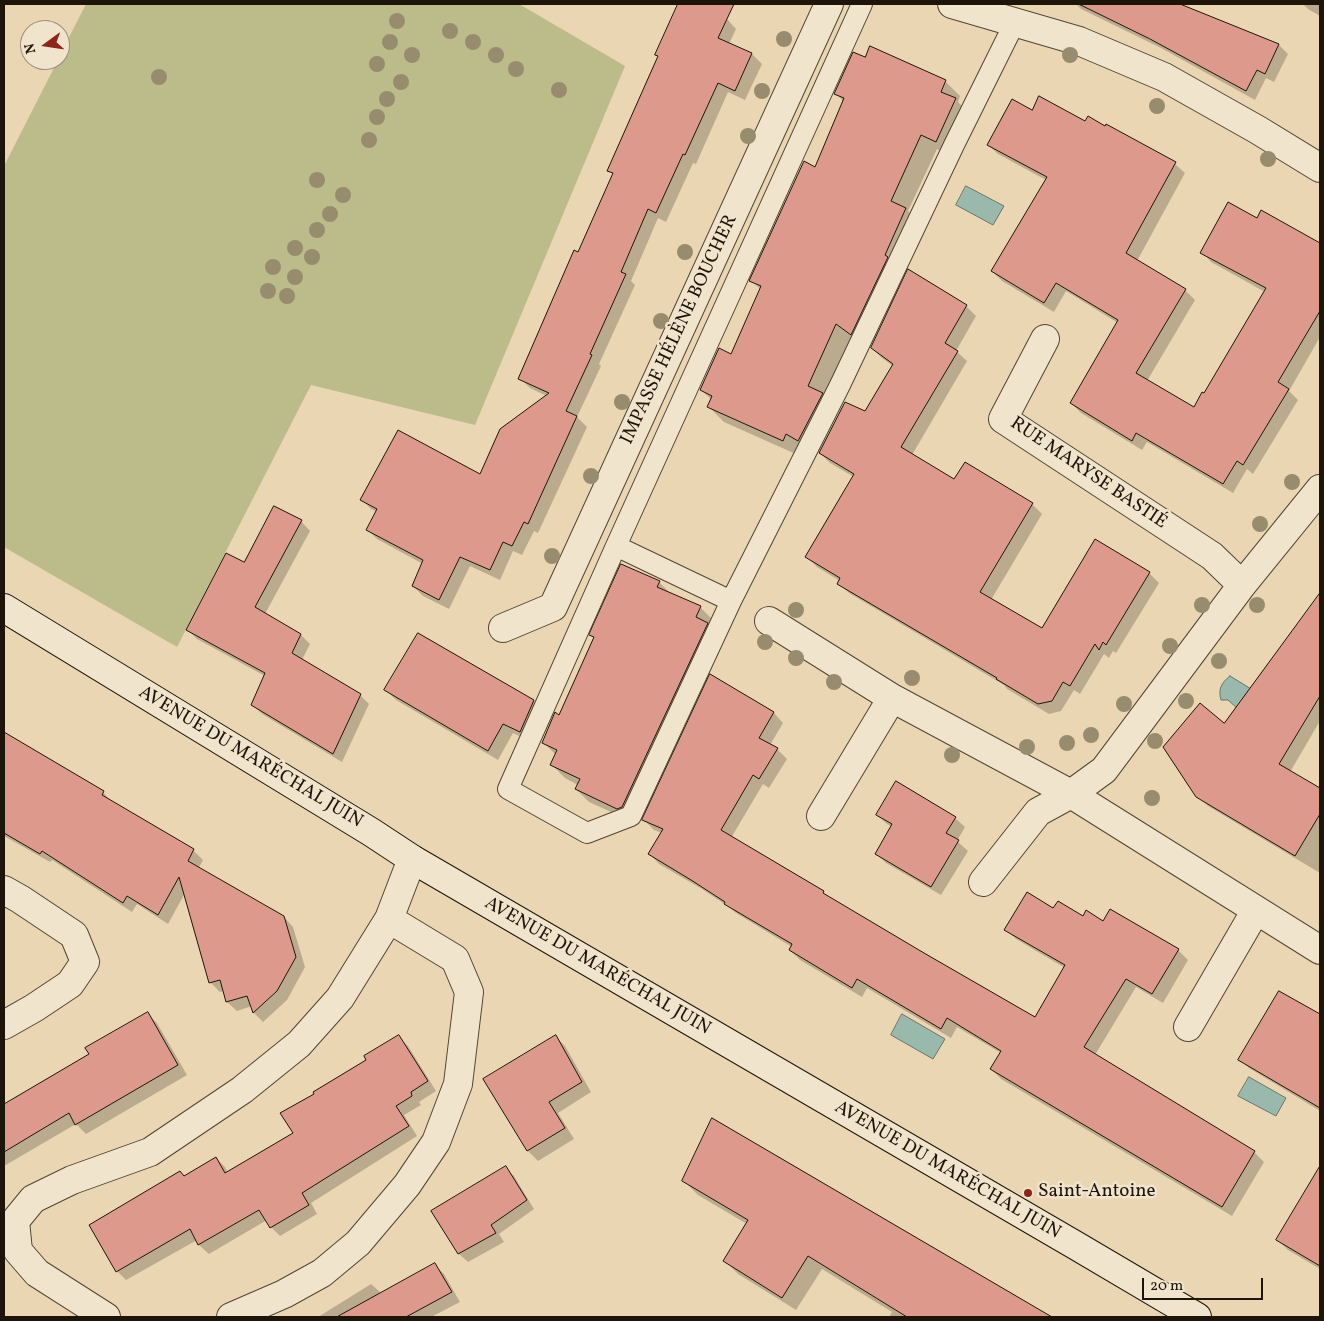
<!DOCTYPE html>
<html>
<head>
<meta charset="utf-8">
<style>
  body { margin:0 }
  #map { position:relative; width:1324px; height:1321px; overflow:hidden; background:#ead6b2; font-family:Vollkorn,serif }
  canvas { display:block }
  .frame { position:absolute; inset:0; border:5px solid #1e150a; pointer-events:none }
  .north { position:absolute; left:20px; top:20px; width:50px; height:50px; box-sizing:border-box; background:#f1e4cd; border:1px solid #9d917f; border-radius:50%; rotate:256deg; font-size:14px; font-weight:700; line-height:20px; text-align:center; color:#1e150a }
  .north::after { content:''; display:block; margin:auto; width:18px; height:22px; background:#8f2418; clip-path:polygon(50% 0,100% 100%,50% 72%,0 100%) }
  .scale { position:absolute; left:1142px; top:1278px; width:121px; height:22px; box-sizing:border-box; border:2px solid #1e150a; border-top:0; padding-left:6px; font-size:15px; line-height:18px; white-space:nowrap; color:#1e150a; -webkit-text-stroke:4px #f1e4cd; paint-order:stroke }
</style>
</head>
<body>
<div id="map">
<canvas width="1324" height="1321"></canvas>
<div class="frame"></div>
<div class="north">N</div>
<div class="scale">20 m</div>
</div>
<script>
const ctx = document.querySelector('canvas').getContext('2d');
ctx.lineJoin = 'round';
function fillPath(path, color) { ctx.fillStyle = color; ctx.fill(path, 'evenodd'); }
function trace(path, color, width, dash) { ctx.strokeStyle = color; ctx.lineWidth = width; ctx.lineCap = dash ? 'butt' : 'round'; ctx.setLineDash(dash || []); ctx.stroke(path); }
function label(font, color, halo, rows, align = 'center') {
  ctx.font = font + ' Vollkorn,serif'; ctx.lineWidth = 5; ctx.setLineDash([]); ctx.textBaseline = 'middle'; ctx.strokeStyle = halo; ctx.fillStyle = color; for (const [text, x, y, turn = 0] of rows) {
    ctx.save(); ctx.translate(x, y); ctx.rotate((+turn || 0) * Math.PI / 180); ctx.textAlign = isNaN(turn) ? turn : align; if (halo) ctx.strokeText(text, 0, 0); ctx.fillText(text, 0, 0); ctx.restore();
  }
}
fillPath(new Path2D(`
  M86,4H519L625,66L475,425L311,385L177,647L4,547V166L58,60H60V55Z`), '#bbbc89');
const water = new Path2D(`
  M966,186L1004,206L993,225L956,205Z
  M1230,676L1269,700L1237,708L1228,700H1221C1218,689 1221,683 1230,676Z
  M902,1014L945,1039L933,1059L891,1035Z
  M1249,1077L1286,1098L1276,1116L1238,1096Z`);
fillPath(water, '#98b9ac');
trace(water, '#67776b', 1);
fillPath(new Path2D(`
  M680,4H692L727,19L736,29L729,44L752,54L762,64L745,100L728,92L696,164L693,163L666,222L658,218L631,281L635,285L599,364L601,366L577,417L587,427L538,533L534,531L522,555L513,551L500,580L470,566L449,609L423,596L413,586L423,564L377,539L367,529L377,512L371,509L361,499L480,476L547,396L530,388L520,378L614,175L609,170L659,57L657,55Z
  M1076,4H1176L1279,45L1288,54L1274,82L1266,78L1255,100L1161,48L1081,9Z
  M1303,4H1320V16L1308,9Z
  M865,59L945,81L960,96L958,102L970,114L951,156L937,149L908,211L921,224L866,348L851,338L798,455L724,422L709,407L712,400L701,390L732,356L761,290L751,280L815,168L844,102L836,94Z
  M1032,112L1106,127L1107,126L1175,164L1185,173L1137,261L1185,290L1195,300L1147,381L1194,409L1204,395L1265,292L1211,262L1202,252L1257,220L1261,211L1320,244V337L1289,391L1298,400L1253,474L1247,469L1233,493L1147,442L1142,450L1081,413L1071,403L1118,323L1066,291L1054,312L1002,281L992,271L1046,180L998,154L988,145Z
  M909,271L966,306L976,316L956,351L967,361L912,455L955,481L1032,504L1042,514L991,600L1042,630L1149,573L1159,583L1116,653L1113,651L1109,658L1104,654L1080,694L1074,690L1061,711L1049,714L1007,689L1004,685L849,593L839,583L840,581L817,567L807,557L854,477L830,463L820,453L865,413L893,366L882,358L872,348Z
  M301,521L310,531L265,614L301,635L310,644L302,660L360,695L369,704L342,762L262,714L253,705L265,676L197,639L188,630L244,564Z
  M659,582L671,594L700,607L713,620L631,821L589,802L576,789L578,785L565,778L552,765L556,755L543,742L560,717L595,639L591,635Z
  M1302,619L1320,632V721L1290,772L1320,789V873L1208,806L1197,796L1224,725Z
  M419,634L534,701L543,711L530,741L513,733L498,760L396,700L386,690Z
  M711,675L774,713L783,723L770,745L777,749L787,759L769,788L763,784L731,838L823,892L831,900L1035,1018L1065,968L1016,939L1006,930L1053,910L1103,922L1178,950L1188,960L1163,1003L1136,987L1095,1055L1254,1152L1264,1162L1232,1216L1001,1079L991,1069L1001,1053L957,1027L951,1038L867,988L862,997L800,960L790,950L792,947L736,913L729,907L702,889L659,864L650,854L662,833L654,830L644,820Z
  M4,733L103,792L112,803L193,850L203,860L198,869L284,917L293,927L305,967L287,1000L263,1022L254,1013L252,1006L237,1011L227,1002L224,991L220,992L210,982L185,893L168,924L137,904L132,912L52,860L50,862L4,836Z
  M877,815L955,818L965,827L957,841L968,851L941,895L886,863L876,853L892,827L887,824Z
  M148,1014L157,1023L187,1075L86,1134L76,1124L4,1166V1106L90,1054Z
  M1317,1014L1320,1017V1111L1249,1068L1240,1059Z
  M555,1036L565,1046L591,1092L558,1113L574,1139L538,1161L528,1151L485,1080Z
  M398,1037L408,1046L436,1091L419,1102L421,1105L404,1115L417,1136L311,1203L317,1214L280,1236L271,1227L267,1220L209,1254L199,1245L197,1240L126,1280L117,1271L185,1177L216,1158L225,1167L228,1173L295,1134L316,1094L368,1061Z
  M713,1120L1050,1317H889L892,1312L822,1269L796,1310L738,1274L725,1261L747,1224L698,1195L684,1181Z
  M505,1168L514,1176L534,1209L499,1234L504,1242L468,1262L459,1254L433,1211Z
  M1307,1190L1320,1197V1269L1288,1250L1278,1240Z
  M435,1265L444,1274L460,1302L431,1317H318L371,1284L381,1293Z`), '#0003');
const building = new Path2D(`
  M678,4H734L718,38L752,53L735,91L718,83L685,155L683,154L656,213L648,209L621,272L626,274L590,354L592,355L566,411L577,416L528,524L524,522L512,546L503,542L490,570L460,557L439,600L412,586L423,560L366,530L377,509L360,500L398,430L480,474L500,429L549,393L518,379L574,250L578,252L613,173L607,171L658,56L655,55Z
  M1079,4H1180L1279,44L1265,74L1257,70L1246,91L1150,39Z
  M870,46L946,80L941,92L956,98L936,142L921,135L891,201L906,208L885,255L888,257L851,335L836,324L808,386L823,393L798,441L786,434L783,441L707,407L712,396L700,390L719,348L731,354L761,286L749,281L804,161L815,167L844,98L834,94L853,52L865,57Z
  M1039,96L1085,121L1088,116L1105,126L1106,124L1176,162L1126,253L1186,289L1136,373L1194,407L1202,392L1204,393L1266,288L1200,253L1228,202L1257,218L1261,210L1320,243V311L1278,382L1289,389L1243,465L1237,461L1223,484L1136,433L1132,441L1070,403L1118,320L1056,283L1044,303L991,271L1047,177L987,145L1012,99L1032,110Z
  M908,269L967,305L945,343L958,351L901,447L954,479L965,462L1033,503L980,592L1042,628L1095,539L1150,572L1106,645L1103,642L1099,650L1095,644L1070,686L1063,682L1052,701L1038,704L996,679L997,678L837,584L840,578L805,557L854,474L819,453L845,402L865,411L893,364L871,348Z
  M274,506L302,520L255,607L301,634L292,653L361,694L333,754L251,705L265,673L186,630L226,553L244,562Z
  M621,564L660,581L657,587L701,606L696,617L708,623L622,807L617,809L575,789L580,779L550,765L557,750L542,743L555,712L559,715L594,637L589,635Z
  M1320,593V696L1279,764L1320,788V814L1295,856L1196,797L1163,747L1200,703L1224,723Z
  M418,633L534,700L520,732L503,724L488,751L384,690Z
  M710,674L774,712L759,738L778,748L759,779L753,775L721,830L824,891L823,893L924,953L1035,1017L1065,965L1004,930L1027,892L1053,908L1058,901L1083,916L1086,910L1103,921L1110,909L1179,949L1152,994L1126,979L1084,1047L1255,1151L1222,1207L990,1069L1001,1051L947,1018L941,1029L857,979L852,988L789,950L792,944L724,904L725,902L691,880L648,854L663,829L642,820Z
  M4,732L104,791L102,795L194,849L188,861L284,916L296,957L277,991L253,1013L247,996L226,1002L220,980L209,983L179,877L158,915L127,896L123,903L42,851L40,854L4,833Z
  M896,781L956,817L946,833L959,840L931,887L875,854L892,824L876,815Z
  M1279,991L1320,1014V1108L1238,1060Z
  M148,1012L178,1065L75,1125L69,1113L4,1152V1104L89,1054L85,1048Z
  M399,1035L428,1081L411,1092L412,1096L396,1106L409,1126L302,1193L309,1205L270,1228L259,1210L198,1245L190,1229L116,1272L89,1225L180,1171L184,1176L216,1157L225,1173L293,1133L280,1113L314,1094L313,1092L366,1060L364,1056Z
  M556,1035L582,1082L549,1102L565,1128L527,1151L483,1079Z
  M712,1118L1052,1317H907L808,1256L782,1298L723,1261L748,1220L682,1181Z
  M506,1166L527,1200L491,1225L496,1233L458,1254L431,1211Z
  M1320,1166V1266L1276,1240Z
  M435,1263L452,1292L406,1317H337Z`);
fillPath(building, '#dd9a8c');
trace(building, '#1e150a', 1);
const service = new Path2D(`
  M862,4L616,546L508,789L587,833L631,816L731,601L840,385L954,145L1015,22
  M616,546L731,601`);
const minor = new Path2D(`
  M952,4L1079,41L1164,77L1258,130L1320,168
  M1045,339L1003,419L1212,556L1242,585
  M769,621L892,698L1071,794L1320,950
  M503,628L553,607L829,4
  M821,816L892,698
  M983,882L1038,812L1071,794L1104,770L1242,585L1320,489
  M4,890L20,899L74,935L85,962L70,984L34,1008L4,1025
  M1188,1027L1256,910
  M106,1317L37,1273L18,1251L15,1221L33,1199L72,1180L150,1152L242,1090L299,1044L340,998L389,919L412,859
  M231,1317L284,1294L322,1273L358,1243L407,1185L436,1142L458,1084L469,992L455,959L389,919`);
const secondary = new Path2D(`
  M4,608L371,832L412,859L1075,1245L1197,1317`);
trace(service, '#514534', 22);
trace(minor, '#514534', 30);
trace(secondary, '#1e150a', 30);
trace(service, '#f1e4cd', 20);
trace(minor, '#f1e4cd', 28);
trace(secondary, '#f1e4cd', 28);
ctx.fillStyle = '#988c6e';
for (const [x, y] of [
  [397,21],
  [450,31],
  [784,39],
  [390,42],
  [473,42],
  [412,55],
  [496,55],
  [1070,55],
  [377,64],
  [516,69],
  [159,77],
  [401,82],
  [559,90],
  [762,91],
  [387,99],
  [1157,106],
  [377,117],
  [748,136],
  [369,140],
  [1268,159],
  [317,180],
  [343,195],
  [330,214],
  [317,230],
  [295,248],
  [685,252],
  [312,257],
  [273,267],
  [295,277],
  [268,291],
  [287,296],
  [661,321],
  [622,402],
  [591,476],
  [1292,482],
  [1260,524],
  [552,556],
  [1202,605],
  [1257,605],
  [796,610],
  [765,642],
  [1170,646],
  [796,658],
  [1219,661],
  [912,678],
  [834,682],
  [1186,701],
  [1124,704],
  [1091,735],
  [1155,741],
  [1067,743],
  [1027,747],
  [952,755],
  [1152,798]
]) { ctx.beginPath(); ctx.arc(x, y, 8, 0, 2 * Math.PI); ctx.fill(); }
for (const [x, y, r, color] of [
  [1028,1193,5,"#8f2418"]
]) { const dot = new Path2D(); dot.arc(x, y, r, 0, 2 * Math.PI); ctx.fillStyle = color; ctx.fill(dot); trace(dot, '#f1e4cd', 2); }
label('19px', '#1e150a', '#f1e4cd', [
  ["IMPASSE HÉLÈNE BOUCHER",680,330,-65],
  ["RUE MARYSE BASTIÉ",1088,474,34],
  ["AVENUE DU MARÉCHAL JUIN",250,758,31],
  ["AVENUE DU MARÉCHAL JUIN",597,967,30],
  ["AVENUE DU MARÉCHAL JUIN",947,1171,30]
]);
label('19px', '#1e150a', '#f1e4cd', [
  ["Saint-Antoine",1038,1193]
], 'left');
</script>
</body>
</html>
